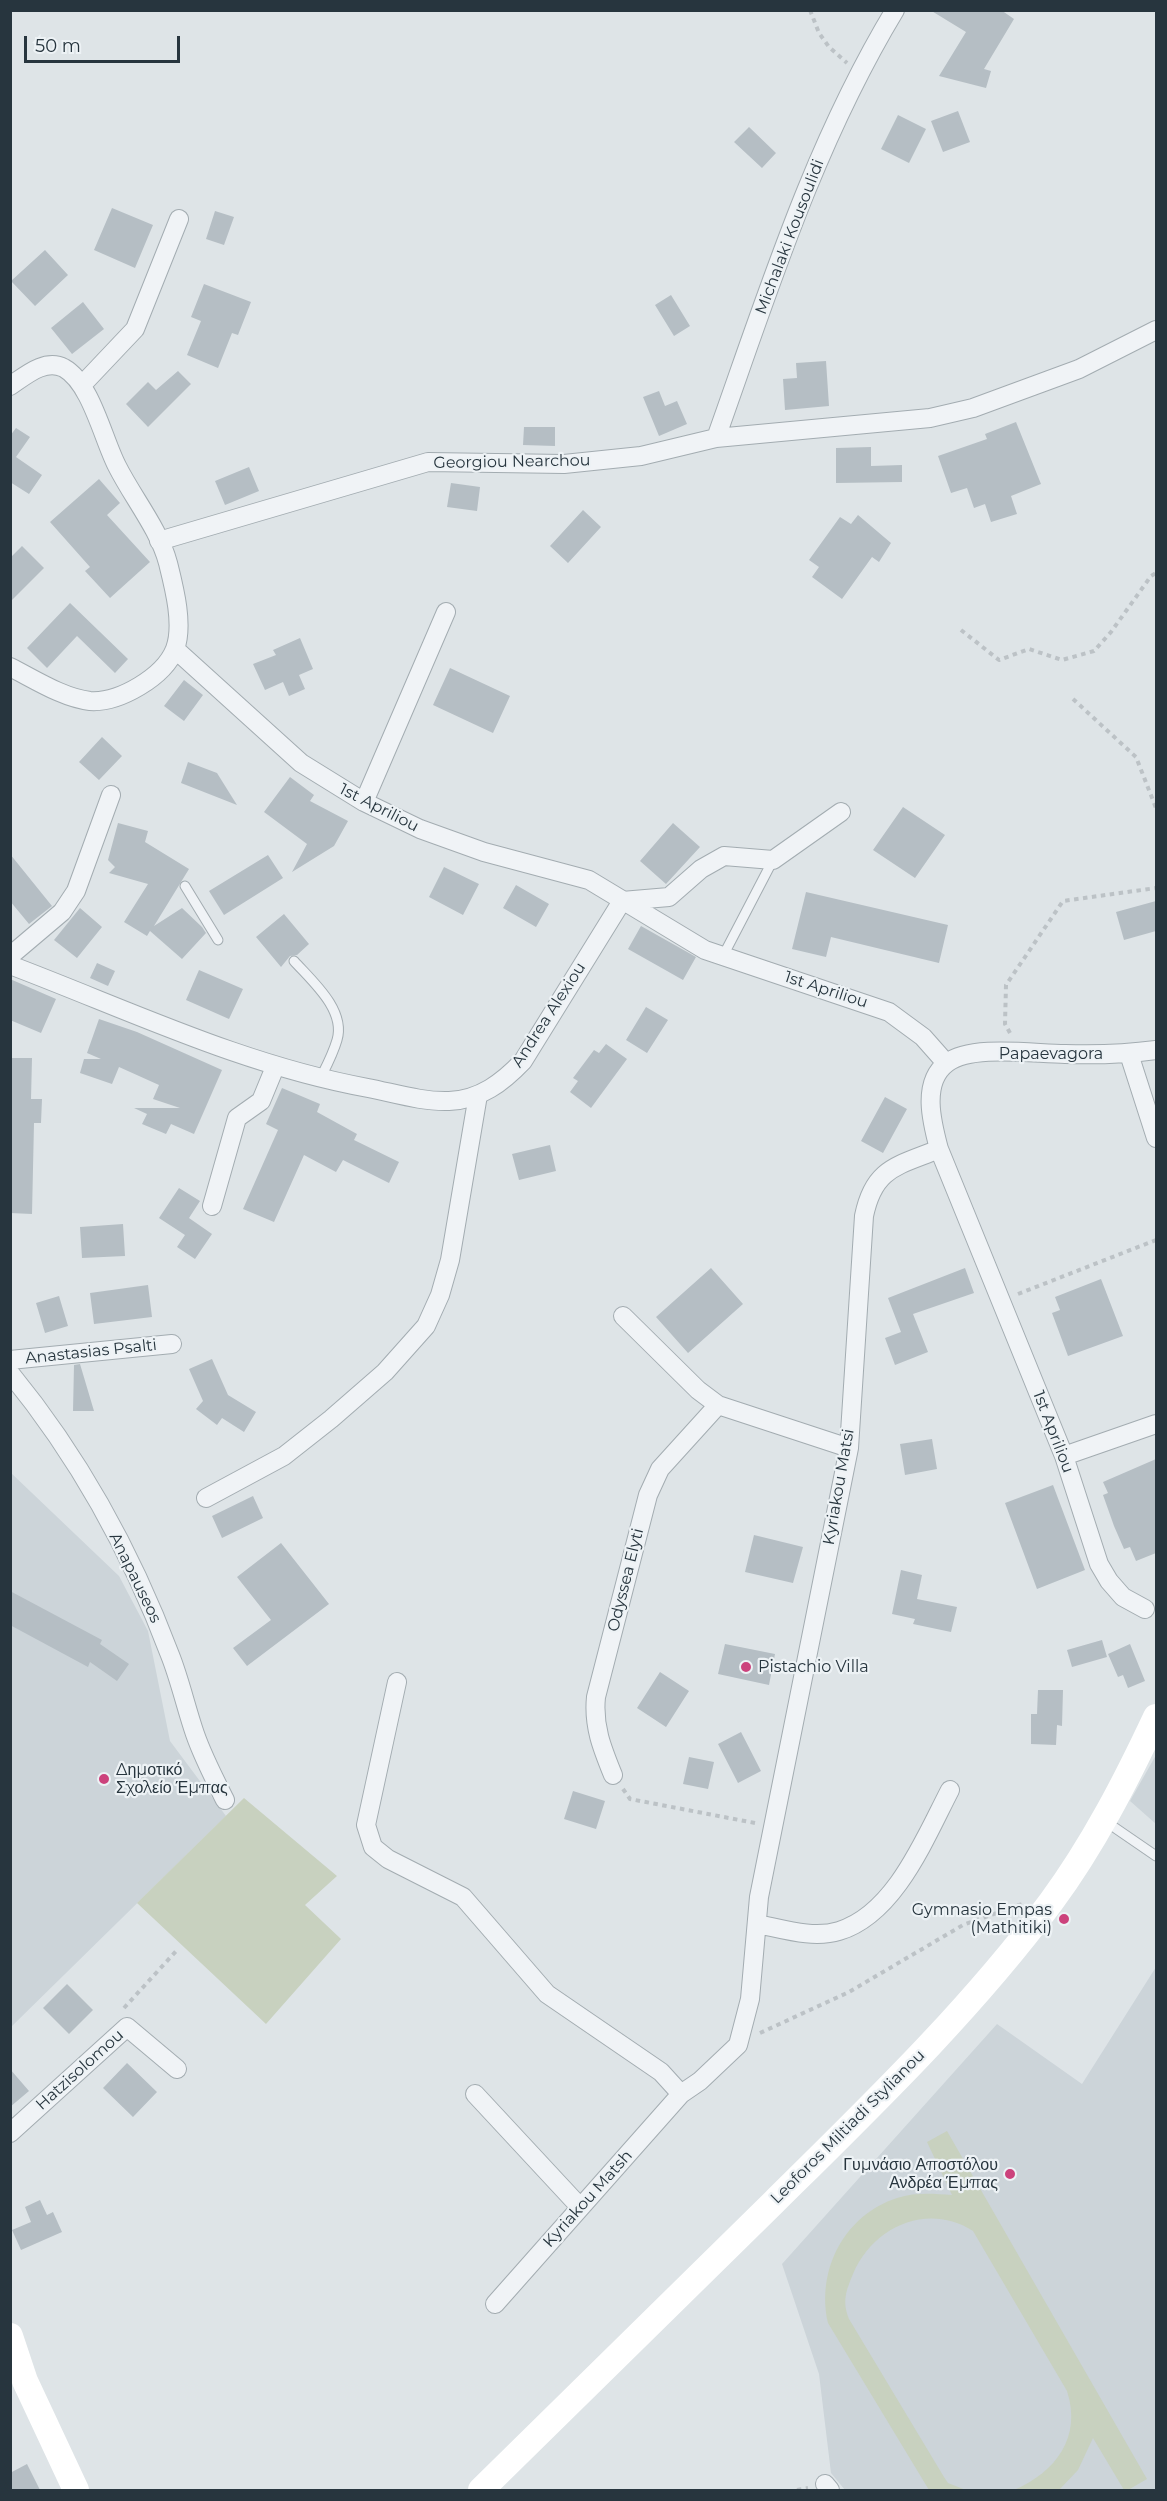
<!DOCTYPE html>
<html>
<head>
<meta charset="utf-8">
<style>
  body { margin:0 }
  #map { position:relative; width:1167px; height:2501px; overflow:hidden; background:#dee4e7; font-family:Montserrat,sans-serif }
  canvas { display:block }
  .frame { position:absolute; inset:0; border:12px solid #27353e; pointer-events:none }
  .scale { position:absolute; left:24px; top:36px; width:156px; height:27px; box-sizing:border-box; border:3px solid #27353e; border-top:0; padding-left:8px; font-size:18px; line-height:21px; white-space:nowrap; color:#27353e; -webkit-text-stroke:4px #edf2f5; paint-order:stroke }
</style>
</head>
<body>
<div id="map">
<canvas width="1167" height="2501"></canvas>
<div class="frame"></div>
<div class="scale">50 m</div>
</div>
<script>
const ctx = document.querySelector('canvas').getContext('2d');
ctx.lineJoin = 'round';
function fillPath(path, color) { ctx.fillStyle = color; ctx.fill(path, 'evenodd'); }
function trace(path, color, width, dash) { ctx.strokeStyle = color; ctx.lineWidth = width; ctx.lineCap = dash ? 'butt' : 'round'; ctx.setLineDash(dash || []); ctx.stroke(path); }
function label(font, color, halo, rows, align = 'center') {
  ctx.font = font + ' Montserrat,sans-serif'; ctx.lineWidth = 4.5; ctx.setLineDash([]); ctx.textBaseline = 'middle'; ctx.strokeStyle = halo; ctx.fillStyle = color; for (const [text, x, y, turn = 0] of rows) {
    ctx.save(); ctx.translate(x, y); ctx.rotate((+turn || 0) * Math.PI / 180); ctx.textAlign = isNaN(turn) ? turn : align; if (halo) ctx.strokeText(text, 0, 0); ctx.fillText(text, 0, 0); ctx.restore();
  }
}
fillPath(new Path2D(`
  M10,1472L119,1576L148,1631L170,1741L226,1816L11,2027Z
  M1156,1755V1824L1130,1801Z
  M1156,1967V2490H845L831,2473L819,2374L782,2264L997,2024L1082,2084Z`), '#ccd4d9');
fillPath(new Path2D(`
  M244,1798L337,1876L305,1905L341,1939L266,2024L137,1903Z
  M947,2131L1147,2479L1128,2490H1124L1093,2438L1078,2470L1059,2490H1014C1056,2472 1082,2437 1067,2391L973,2231C927,2202 873,2227 853,2274C846,2291 842,2301 849,2319L944,2477L948,2483L966,2490H929L828,2323C816,2269 845,2215 897,2198C916,2192 934,2194 952,2195L927,2142Z`), '#c8d1bf');
fillPath(new Path2D(`
  M930,10H1001L1014,19L984,69L991,71L986,88L939,76L966,32Z
  M958,111L970,142L943,152L931,121Z
  M898,115L926,129L909,163L881,149Z
  M749,127L776,153L762,168L734,142Z
  M112,208L153,225L135,268L94,250Z
  M215,211L234,217L224,245L206,239Z
  M45,250L68,275L35,306L11,281Z
  M204,284L251,302L238,335L232,333L218,368L187,355L201,321L191,317Z
  M671,295L690,326L674,336L655,305Z
  M83,302L104,329L72,354L51,328Z
  M826,361L829,406L785,410L783,379L797,378L796,363Z
  M178,371L191,384L148,427L126,404L148,382L156,390Z
  M659,391L665,406L677,401L687,424L659,436L643,397Z
  M1016,422L1041,484L1011,496L1017,514L991,522L985,504L974,508L967,488L951,493L938,456L987,439L985,434Z
  M524,427H555V446L523,445Z
  M16,428L30,437L16,457L42,475L29,494L10,482V436Z
  M871,447V466L902,465V482L836,483V448Z
  M249,467L259,491L225,505L215,481Z
  M99,479L120,503L107,515L150,562L110,598L85,571L90,567L50,522Z
  M451,483L480,487L477,511L447,507Z
  M583,510L601,527L568,563L550,546Z
  M858,515L891,543L879,562L872,557L842,599L812,577L819,567L809,560L840,517L851,524Z
  M22,546L44,568L10,602V558Z
  M70,603L128,659L115,673L77,636L47,668L27,648Z
  M300,638L313,669L299,675L305,689L289,696L283,682L265,690L253,664L276,655L273,650Z
  M450,668L510,696L493,733L433,705Z
  M184,680L203,695L184,721L164,706Z
  M102,737L122,756L99,780L79,762Z
  M188,762L217,773L237,805L181,783Z
  M290,777L314,795L310,801L348,821L334,846L292,872L307,844L264,812Z
  M903,807L945,835L915,878L873,850Z
  M118,823L148,831L145,842L189,869L154,926L182,908L202,927L206,933L182,959L150,931L147,936L124,922L148,884L109,873L115,867L108,860Z
  M673,823L700,847L666,884L640,861Z
  M10,854L52,906L29,924L10,901Z
  M268,855L283,878L224,915L209,891Z
  M444,867L479,884L463,915L429,897Z
  M516,885L549,904L536,927L503,908Z
  M806,892L948,925L939,963L831,937L826,957L792,949Z
  M1156,901V931L1124,940L1116,912Z
  M80,908L102,927L77,958L54,940Z
  M284,914L309,944L297,955L290,956L281,967L256,937Z
  M641,926L696,957L683,980L628,949Z
  M97,963L115,971L108,986L90,978Z
  M199,970L243,989L229,1019L186,1000Z
  M10,979L56,999L41,1033L10,1020Z
  M646,1007L668,1020L647,1053L626,1040Z
  M99,1019L137,1032L222,1070L194,1134L171,1124L166,1134L142,1124L147,1114L134,1108H180L153,1099L159,1085L119,1067L112,1084L80,1073L84,1059H101L87,1053Z
  M606,1044L627,1059L591,1108L570,1092L578,1081L573,1078L594,1050L599,1053Z
  M10,1058H32L31,1099H42L41,1123H34L32,1214L10,1213Z
  M282,1088L320,1104L317,1112L357,1134L354,1140L399,1162L389,1183L343,1160L336,1172L304,1155L274,1222L243,1209L278,1130L266,1124Z
  M885,1097L907,1109L883,1153L861,1141Z
  M550,1145L556,1171L519,1180L512,1154Z
  M179,1188L200,1201L189,1218L212,1234L195,1259L177,1247L185,1235L159,1218Z
  M123,1224L125,1256L82,1258L80,1227Z
  M711,1268L743,1304L688,1353L656,1317Z
  M965,1268L974,1293L913,1314L928,1352L895,1365L885,1338L901,1332L888,1298Z
  M1101,1279L1123,1336L1068,1356L1052,1313L1060,1310L1055,1297Z
  M148,1285L152,1317L94,1324L90,1293Z
  M59,1296L68,1326L45,1333L36,1303Z
  M212,1359L228,1395L256,1412L244,1432L222,1418L217,1425L196,1409L203,1401L189,1369Z
  M80,1364L94,1411H73L74,1365Z
  M932,1439L937,1469L905,1475L900,1444Z
  M1156,1459V1553L1136,1561L1130,1547L1124,1549L1114,1526L1103,1495L1108,1493L1103,1482Z
  M1053,1485L1085,1570L1037,1589L1005,1503Z
  M253,1496L263,1518L222,1538L212,1516Z
  M754,1535L803,1547L793,1583L745,1572Z
  M281,1543L329,1604L247,1666L233,1648L271,1620L237,1577Z
  M901,1570L922,1575L917,1599L957,1607L951,1632L913,1624L915,1619L892,1614Z
  M10,1591L102,1640L100,1644L129,1664L117,1681L90,1662L88,1667L10,1625Z
  M1102,1640L1107,1657L1072,1667L1067,1650Z
  M725,1644L775,1654L769,1685L718,1674Z
  M1130,1644L1145,1681L1128,1688L1123,1675L1118,1677L1108,1654Z
  M660,1672L689,1691L666,1727L637,1708Z
  M1038,1690H1063L1062,1726L1057,1725L1056,1745L1031,1744V1714H1037Z
  M741,1732L761,1771L738,1783L718,1744Z
  M689,1757L714,1762L708,1789L683,1784Z
  M573,1791L605,1801L596,1829L564,1819Z
  M67,1984L93,2010L69,2034L43,2008Z
  M127,2063L157,2092L133,2117L103,2088Z
  M10,2069L29,2091L10,2107Z
  M40,2200L47,2215L53,2212L62,2232L21,2250L12,2230L31,2222L25,2207Z
  M27,2464L40,2490H10V2473Z`), '#b5bec4');
const lane = new Path2D(`
  M185,886L218,940
  M723,956L773,860
  M294,961C312,981 346,1010 337,1040C333,1054 326,1067 320,1079
  M1105,1821L1156,1856`);
const street = new Path2D(`
  M82,385L135,329L179,219
  M10,386C25,376 45,358 64,368C91,383 103,439 117,466C133,498 159,529 168,563C174,587 184,625 175,649C164,677 119,703 90,701C63,698 34,679 10,667
  M716,438C768,292 814,144 895,10
  M159,541L428,462L564,464L641,456L716,438L930,418L973,408L1079,369L1156,330
  M175,649L301,763L364,802L420,829L484,852L589,880L705,950L889,1012L923,1037L946,1063
  M364,802L446,612
  M622,901L669,897L701,869L724,856L773,860L841,812
  M10,956L62,912L76,891L111,795
  M10,965C129,1010 242,1065 368,1088C394,1093 422,1102 449,1101C480,1100 503,1082 523,1061L622,901
  M1129,1054L1156,1138
  M212,1206L237,1118L261,1101L275,1067
  M623,1316L698,1390L718,1405
  M10,1360L172,1344
  M10,1373C78,1456 132,1554 170,1655C180,1680 186,1708 195,1734C203,1757 214,1778 225,1800
  M1064,1456L1156,1424
  M206,1498L284,1456L331,1419L385,1372L426,1326L440,1295L450,1260L478,1095
  M1145,1609L1123,1597L1109,1581L1099,1564L1064,1456L939,1149C932,1123 921,1082 947,1063C971,1044 1035,1054 1065,1054C1096,1055 1126,1054 1156,1050
  M397,1682L366,1825L373,1847L388,1859L463,1897L547,1994L661,2072L681,2094
  M613,1775C602,1748 593,1726 596,1697L648,1495L660,1469L718,1405L849,1448
  M757,1924C783,1929 813,1939 839,1931C895,1914 925,1838 950,1790
  M475,2094L580,2207
  M10,2133L127,2027L177,2069
  M495,2304L681,2094L700,2081L738,2045L750,1999L759,1897L849,1448L864,1216C874,1167 898,1166 939,1149
  M825,2484L830,2490`);
trace(lane, '#a3acb1', 11);
trace(street, '#a3acb1', 20);
trace(new Path2D(`
  M810,10L819,33L829,47L847,63
  M961,630L999,660L1029,649L1062,660L1094,651L1111,632L1151,576L1156,573
  M1073,699L1136,757L1156,808
  M1010,1033L1005,1024L1006,985L1063,901L1156,888
  M1018,1294L1156,1240
  M623,1789L630,1799L755,1823
  M124,2008L178,1949
  M760,2033L849,1992L963,1925L1022,1904
  M797,2490L808,2488`), '#bcc2c6', 4, [4.5, 4.5]);
trace(lane, '#f0f3f6', 9);
trace(street, '#f0f3f6', 18);
trace(new Path2D(`
  M10,2336L25,2381L76,2490
  M481,2490C578,2394 676,2299 773,2203C870,2107 969,2012 1051,1902C1093,1845 1126,1781 1156,1717`), '#fff', 26);
for (const [x, y, r, color] of [
  [746,1667,6,"#cc427c"],
  [104,1779,6,"#cc427c"],
  [1064,1919,6,"#cc427c"],
  [1010,2174,6,"#cc427c"]
]) { const dot = new Path2D(); dot.arc(x, y, r, 0, 2 * Math.PI); ctx.fillStyle = color; ctx.fill(dot); trace(dot, '#edf2f5', 2); }
label('16px', '#27353e', '#edf2f5', [
  ["Michalaki Kousoulidi",790,237,-69],
  ["Georgiou Nearchou",512,462,-1],
  ["1st Apriliou",379,808,27],
  ["1st Apriliou",826,990,18],
  ["Andrea Alexiou",549,1015,-57],
  ["Papaevagora",1051,1054],
  ["Anastasias Psalti",91,1352,-6],
  ["1st Apriliou",1053,1432,69],
  ["Kyriakou Matsi",839,1487,-80],
  ["Anapauseos",135,1578,64],
  ["Odyssea Elyti",626,1580,-76],
  ["Hatzisolomou",80,2070,-42],
  ["Leoforos Miltiadi Stylianou",848,2127,-45],
  ["Kyriakou Matsh",588,2199,-48]
]);
label('16px', '#27353e', '#edf2f5', [
  ["Pistachio Villa",758,1667],
  ["Δημοτικό",116,1770],
  ["Σχολείο Έμπας",116,1788],
  ["Gymnasio Empas",1052,1910,"right"],
  ["(Mathitiki)",1052,1928,"right"],
  ["Γυμνάσιο Αποστόλου",998,2165,"right"],
  ["Ανδρέα Έμπας",998,2183,"right"]
], 'left');
</script>
</body>
</html>
